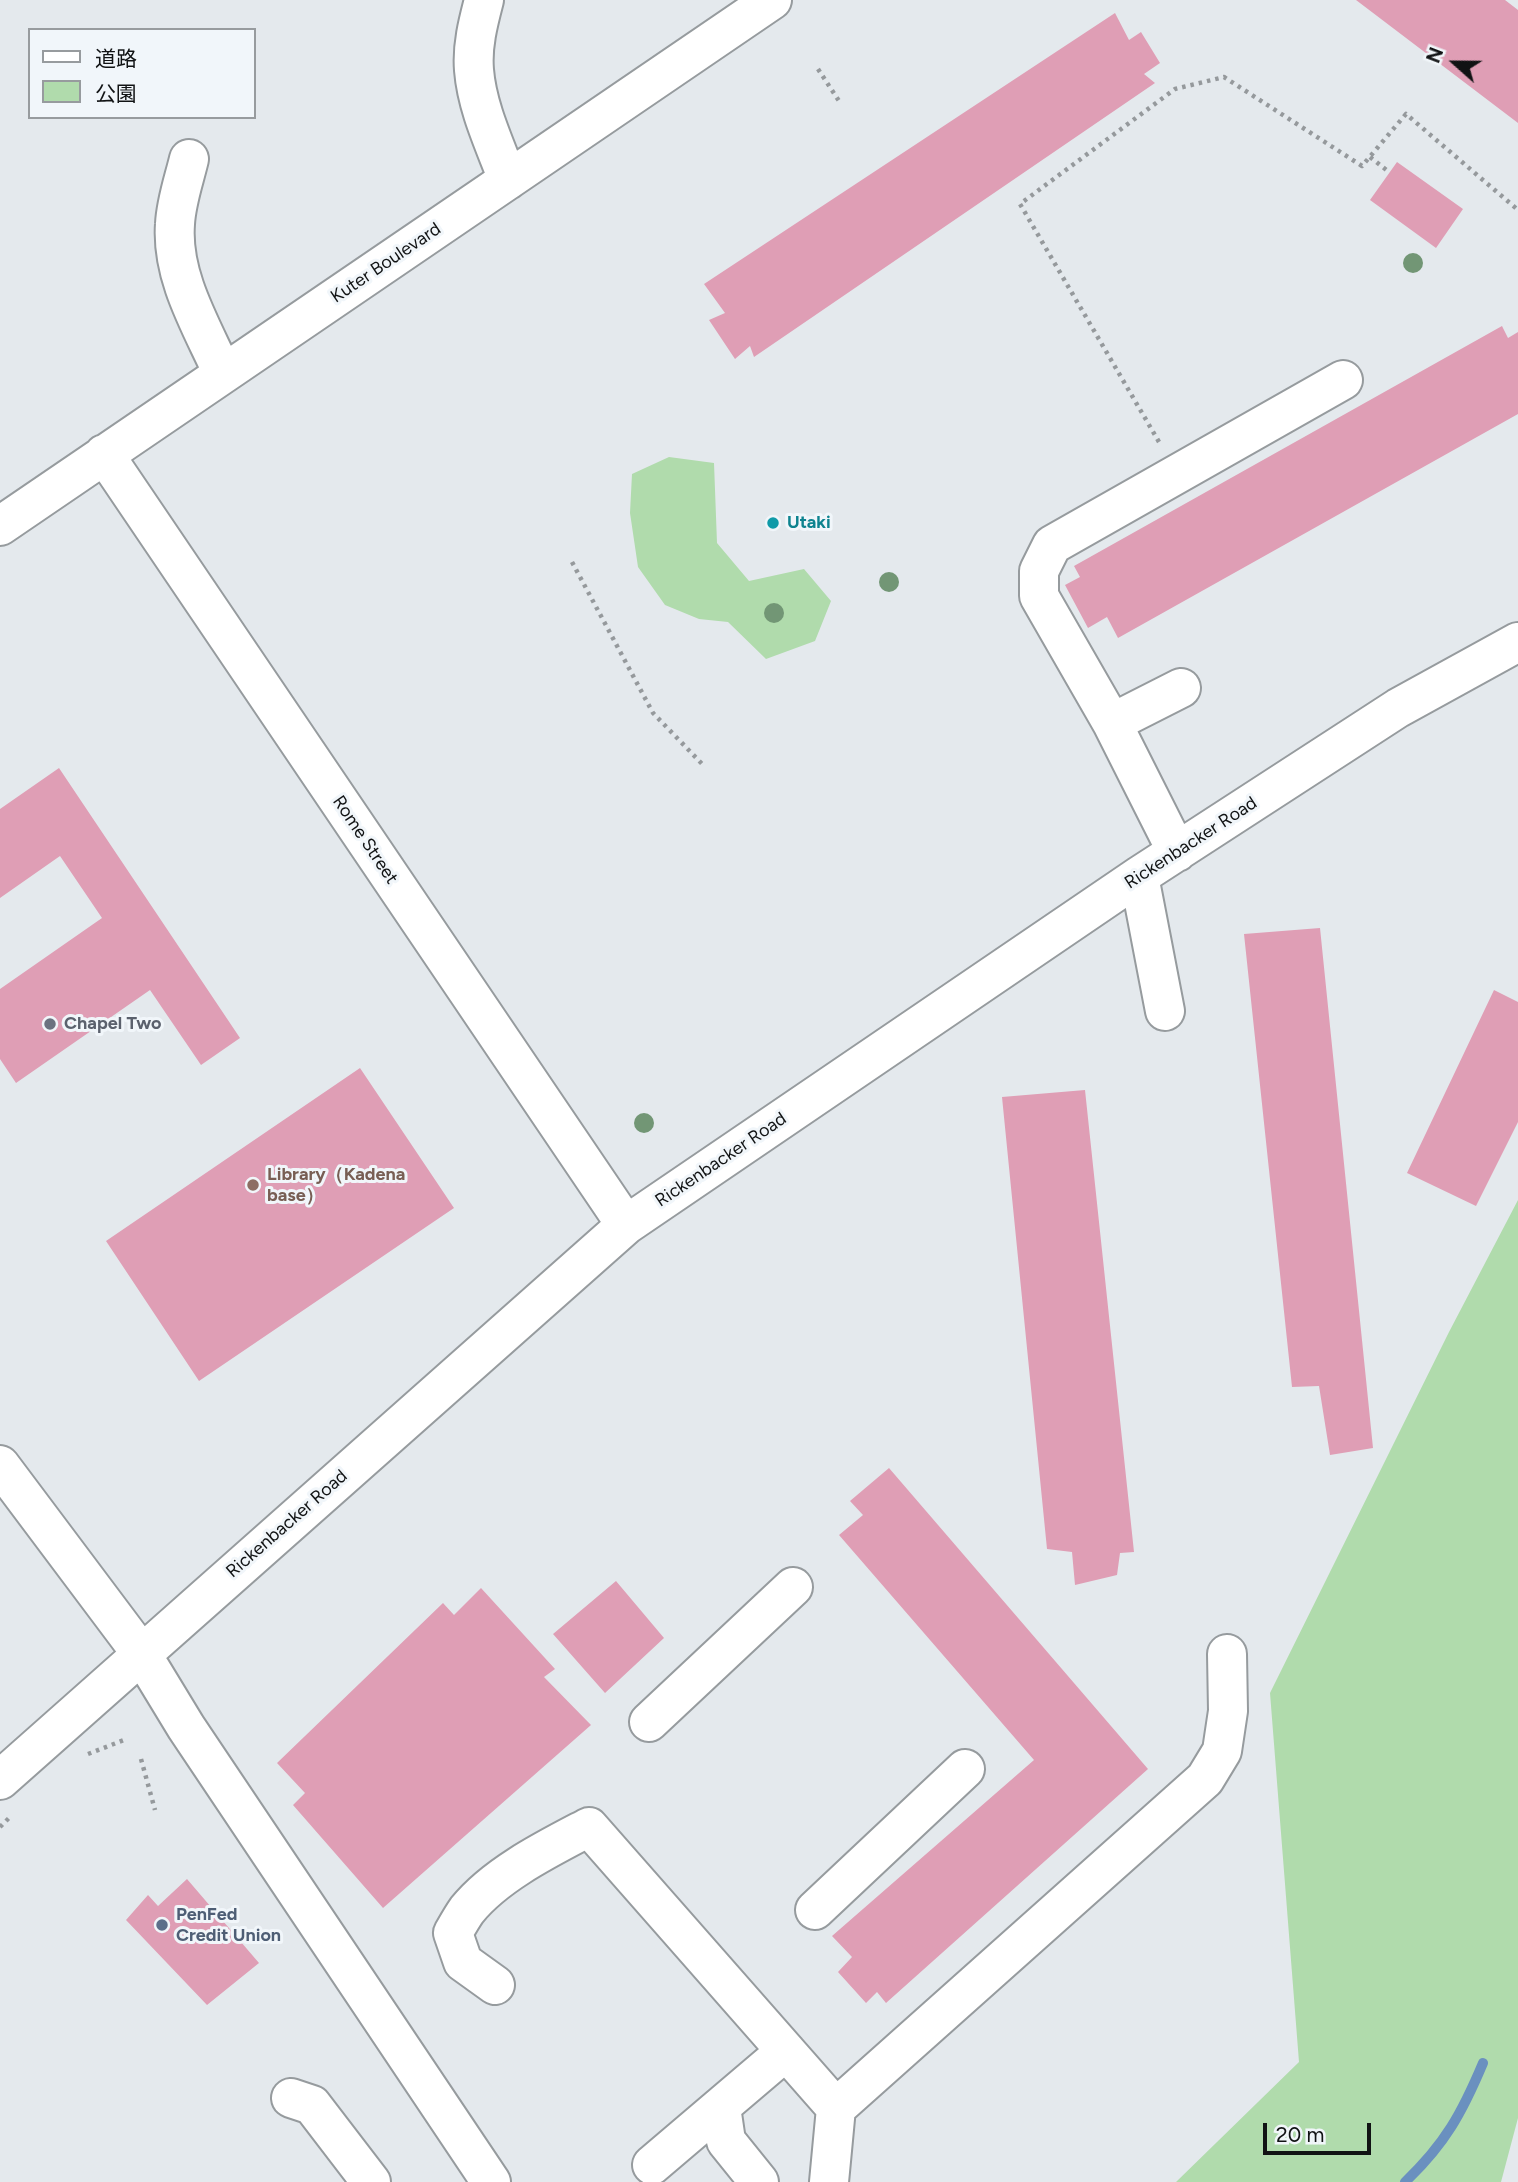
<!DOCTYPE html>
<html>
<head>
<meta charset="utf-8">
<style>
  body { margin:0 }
  #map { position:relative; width:1518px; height:2182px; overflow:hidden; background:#e4e9ed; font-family:Figtree,"Noto Sans JP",sans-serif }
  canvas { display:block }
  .legend { position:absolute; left:28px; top:28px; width:228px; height:91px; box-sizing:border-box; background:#f1f6fa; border:2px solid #979b9e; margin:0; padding:9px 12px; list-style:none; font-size:21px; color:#111314 }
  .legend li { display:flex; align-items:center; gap:14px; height:35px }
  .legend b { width:35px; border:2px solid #979b9e }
  .north { position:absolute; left:1420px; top:28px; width:70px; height:70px; -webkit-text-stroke:5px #f1f6fa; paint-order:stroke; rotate:291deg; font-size:19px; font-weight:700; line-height:28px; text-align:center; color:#111314 }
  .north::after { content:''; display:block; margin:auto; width:24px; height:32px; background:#111314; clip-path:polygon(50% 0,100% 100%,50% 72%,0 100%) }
  .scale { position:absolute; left:1263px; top:2123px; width:108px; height:32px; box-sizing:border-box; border:4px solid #111314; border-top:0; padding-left:9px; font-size:21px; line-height:24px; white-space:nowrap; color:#111314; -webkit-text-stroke:5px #f1f6fa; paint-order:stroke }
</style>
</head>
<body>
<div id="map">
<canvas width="1518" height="2182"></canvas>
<ul class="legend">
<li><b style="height:9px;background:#fff"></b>道路</li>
<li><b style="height:19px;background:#b0dbac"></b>公園</li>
</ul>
<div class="north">N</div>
<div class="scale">20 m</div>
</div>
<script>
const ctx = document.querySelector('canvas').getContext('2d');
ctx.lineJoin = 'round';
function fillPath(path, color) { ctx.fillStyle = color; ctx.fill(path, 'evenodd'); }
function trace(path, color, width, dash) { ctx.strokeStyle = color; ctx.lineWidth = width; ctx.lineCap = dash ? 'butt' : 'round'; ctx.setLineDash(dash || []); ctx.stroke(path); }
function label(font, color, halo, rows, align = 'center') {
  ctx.font = font + ' Figtree,sans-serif'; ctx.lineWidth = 6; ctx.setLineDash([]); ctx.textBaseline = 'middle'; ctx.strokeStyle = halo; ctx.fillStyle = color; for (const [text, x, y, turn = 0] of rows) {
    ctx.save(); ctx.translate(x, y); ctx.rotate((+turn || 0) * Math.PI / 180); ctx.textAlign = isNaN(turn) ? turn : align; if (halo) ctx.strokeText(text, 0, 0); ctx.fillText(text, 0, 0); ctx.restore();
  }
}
fillPath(new Path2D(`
  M669,457L714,463L717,543L749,581L804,569L831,601L815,641L766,659L728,622L699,619L665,605L638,567L630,513L632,474Z
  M1518,1200V2118L1501,2182H1176L1299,2062L1270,1693L1449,1332Z`), '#b0dbac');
trace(new Path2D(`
  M1405,2182C1445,2144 1462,2113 1483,2063`), '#6a90bf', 10);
fillPath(new Path2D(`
  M1356,0H1505L1518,10V123Z
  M1115,13L1129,40L1141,32L1160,63L1144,74L1155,83L754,357L750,346L735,359L709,320L725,313L704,284Z
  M1397,162L1463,209L1436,248L1370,200Z
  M1502,326L1508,338L1518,332V414L1118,638L1107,617L1088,628L1065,585L1080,577L1074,566Z
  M59,768L240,1038L201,1065L150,990L16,1083L0,1059V989L102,918L60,856L0,898V809Z
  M1320,928L1373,1448L1330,1455L1319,1386L1292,1387L1244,934Z
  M1494,990L1518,1002V1122L1476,1206L1407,1173Z
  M360,1068L454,1208L199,1381L106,1241Z
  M1085,1090L1134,1552L1120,1553L1117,1575L1075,1585L1072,1552L1047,1549L1002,1097Z
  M889,1468L1148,1769L886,2003L877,1992L866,2003L838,1972L852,1957L832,1936L1034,1760L839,1535L863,1515L850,1501Z
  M616,1581L664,1638L605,1693L553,1634Z
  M481,1588L555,1669L544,1677L591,1725L383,1908L293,1805L305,1793L277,1763L443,1603L454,1615Z
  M187,1879L259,1963L207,2005L126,1920L148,1895L158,1906Z`), '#df9eb5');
const minor = new Path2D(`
  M484,0C478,23 472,46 474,70C477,108 495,145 508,180
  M189,159C184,180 176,202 175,224C171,277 202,327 223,374
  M104,454L626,1225
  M0,526L772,0
  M1112,723L1181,688
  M1177,852L1112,723L1039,596V571L1052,545L1343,380
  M1139,876L1165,1011
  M0,1465L141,1653L186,1727L491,2182
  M649,1722L793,1587
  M0,1780L626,1225L1139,876L1398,708L1518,642
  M815,1910L965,1769
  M495,1985L463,1962L453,1933C457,1926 462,1917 467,1910C496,1874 549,1848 589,1827L836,2108
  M291,2098L312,2105L371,2182
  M721,2107L726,2141L759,2182
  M652,2165L786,2051
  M829,2182L836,2108L1205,1779L1222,1751L1228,1711L1227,1654`);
trace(minor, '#969b9e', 42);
trace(new Path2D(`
  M818,69L839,101
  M1370,157L1389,172
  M1159,442L1020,204L1175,89L1224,77L1362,166L1406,114L1518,210
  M572,562L653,713L705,767
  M88,1754L124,1740
  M141,1759L155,1810
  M0,1827L11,1816`), '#95999c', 4.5, [3.5, 5]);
trace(minor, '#fff', 38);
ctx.fillStyle = '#729675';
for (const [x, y] of [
  [1413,263],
  [889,582],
  [774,613],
  [644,1123]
]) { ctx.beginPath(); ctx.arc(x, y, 10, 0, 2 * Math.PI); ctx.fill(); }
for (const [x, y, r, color] of [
  [773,523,7,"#0f9aa8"],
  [50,1024,7,"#6b7280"],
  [253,1185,7,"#8d6e63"],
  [162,1925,7,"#5c6f8a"]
]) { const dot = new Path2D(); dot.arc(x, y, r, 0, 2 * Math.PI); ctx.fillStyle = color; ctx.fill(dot); trace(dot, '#f1f6fa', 2.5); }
label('18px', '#111314', '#f1f6fa', [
  ["Kuter Boulevard",386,263,-34],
  ["Rome Street",365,840,56],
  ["Rickenbacker Road",1191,843,-33],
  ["Rickenbacker Road",721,1160,-34],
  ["Rickenbacker Road",287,1524,-41]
]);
label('bold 18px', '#0d838f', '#f1f6fa', [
  ["Utaki",787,523]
], 'left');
label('bold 18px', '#5b616d', '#f1f6fa', [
  ["Chapel Two",64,1024]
], 'left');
label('bold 18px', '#785e54', '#f1f6fa', [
  ["Library（Kadena",267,1175],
  ["base）",267,1196]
], 'left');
label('bold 18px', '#4e5e75', '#f1f6fa', [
  ["PenFed",176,1915],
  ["Credit Union",176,1936]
], 'left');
</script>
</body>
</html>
